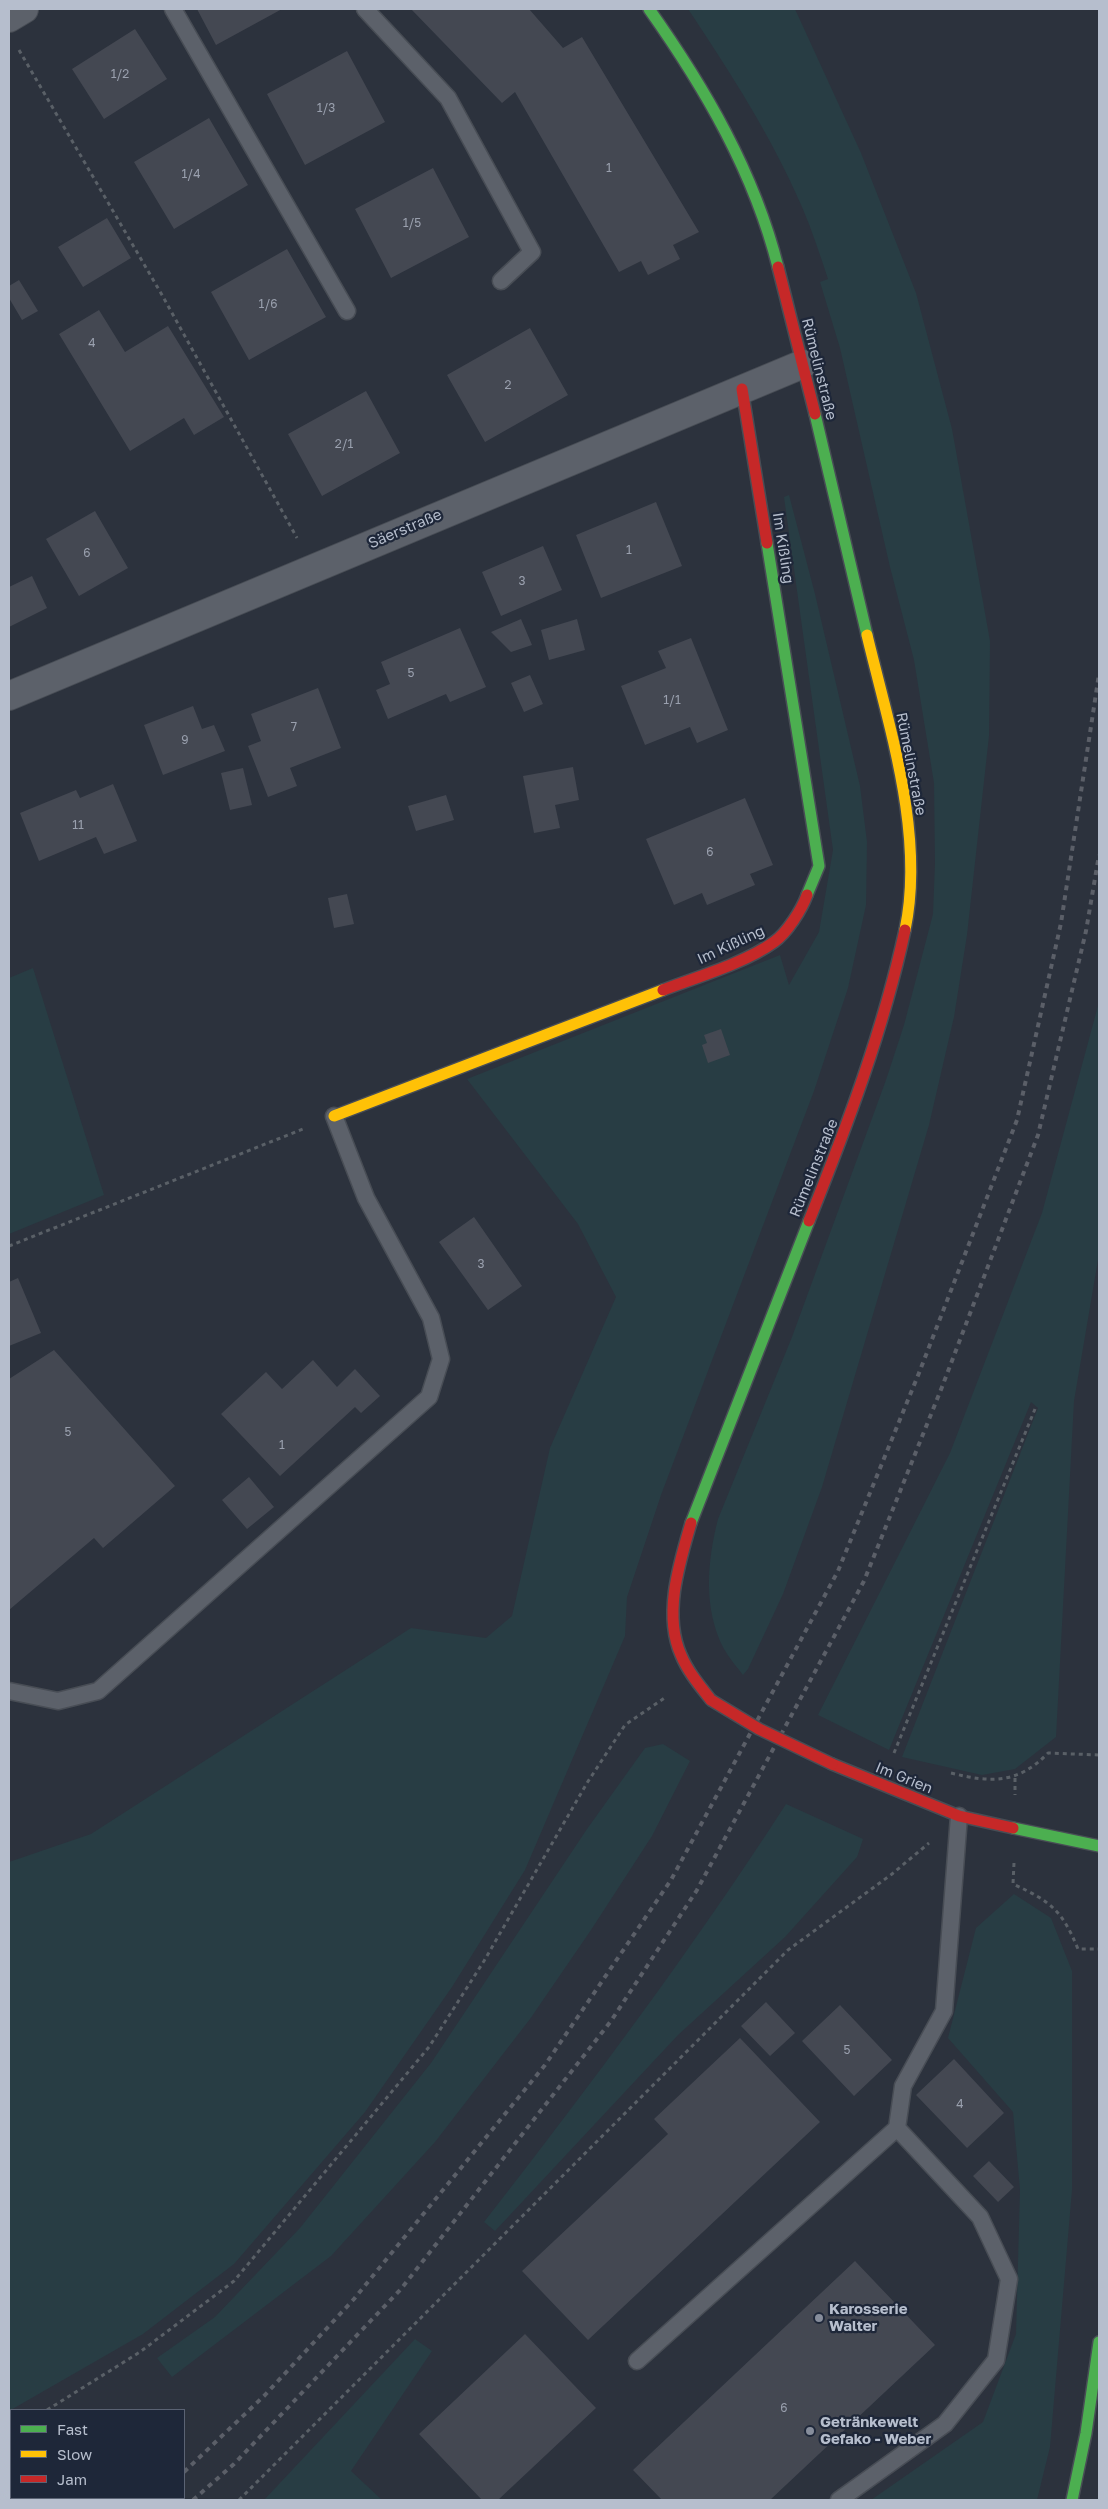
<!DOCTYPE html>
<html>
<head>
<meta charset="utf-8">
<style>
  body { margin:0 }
  #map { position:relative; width:1108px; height:2509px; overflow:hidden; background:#2c323d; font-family:"Golos Text",sans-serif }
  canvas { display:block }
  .frame { position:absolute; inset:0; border:10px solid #b6becd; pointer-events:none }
  .legend { position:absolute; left:10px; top:2409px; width:175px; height:90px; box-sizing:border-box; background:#1e2739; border:1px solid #5b6374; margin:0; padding:6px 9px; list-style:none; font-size:15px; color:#b6becd }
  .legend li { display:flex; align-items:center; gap:10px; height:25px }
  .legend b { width:25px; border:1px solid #5b6374 }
</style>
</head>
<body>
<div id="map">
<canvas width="1108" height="2509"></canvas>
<div class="frame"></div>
<ul class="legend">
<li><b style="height:6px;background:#4caf50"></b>Fast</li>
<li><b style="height:6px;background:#ffc107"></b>Slow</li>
<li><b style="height:6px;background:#c62828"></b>Jam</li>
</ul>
</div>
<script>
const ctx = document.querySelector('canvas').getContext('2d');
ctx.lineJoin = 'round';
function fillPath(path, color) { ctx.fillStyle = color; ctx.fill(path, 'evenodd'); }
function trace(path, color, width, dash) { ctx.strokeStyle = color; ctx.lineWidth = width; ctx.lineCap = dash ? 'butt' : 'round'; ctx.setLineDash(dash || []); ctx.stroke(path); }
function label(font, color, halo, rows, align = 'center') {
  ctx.font = font + ' "Golos Text",sans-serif'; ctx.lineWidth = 4.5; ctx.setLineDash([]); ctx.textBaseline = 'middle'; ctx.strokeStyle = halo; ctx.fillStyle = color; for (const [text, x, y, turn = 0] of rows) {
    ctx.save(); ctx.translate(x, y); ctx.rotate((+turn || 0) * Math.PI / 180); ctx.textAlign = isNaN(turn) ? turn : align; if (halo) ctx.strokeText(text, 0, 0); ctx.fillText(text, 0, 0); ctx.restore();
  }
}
fillPath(new Path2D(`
  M688,9H795L861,153L916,293L952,429L990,641L989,736L967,935L954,1017L929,1125L822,1487L783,1594L748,1669L743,1675C737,1667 729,1658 724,1649C703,1609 707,1562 718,1519L792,1337L886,1080L904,1025L933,914L935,864L934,783L914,660L890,567L840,348L820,282L828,279C820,255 812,230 802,207C772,137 730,72 688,9Z
  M789,495L815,594L860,786L867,842L866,905L848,988L814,1091L661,1495L627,1597L625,1636L525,1870L452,1987L365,2112L234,2264L143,2334L9,2411V1862L91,1834L411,1628L486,1638L512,1616L550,1448L616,1297L578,1224L467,1079L780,955L789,985L819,932L833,850L784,497Z
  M33,968L104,1195L9,1234V978Z
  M1099,1002V1254L1074,1401L1056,1737L1015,1769L982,1775L902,1757L1038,1408L1031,1402L889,1750L818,1715L950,1453L1042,1213Z
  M663,1744L690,1761L652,1836L591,1930L530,2019L435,2142L331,2256L172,2377L157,2358L215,2317L300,2228L431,2063L587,1829L645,1748Z
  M786,1804L863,1839L857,1857L785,1937L678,2035L495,2231L484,2222C590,2086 693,1948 786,1804Z
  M1014,1894L1051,1918L1072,1971V2190L1050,2447L1037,2500H871L983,2422L1016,2334L1020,2190L1013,2112L948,2038L976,1928Z
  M415,2339L432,2351L351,2471L382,2500H264Z`), '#283d44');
fillPath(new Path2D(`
  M197,9H282L216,45Z
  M411,9H529L563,48L582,37L699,232L673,245L680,259L648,275L641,261L619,272L515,92L502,103Z
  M135,29L167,79L104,119L72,69Z
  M347,51L385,122L305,165L267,94Z
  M209,118L248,185L174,229L134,162Z
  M433,168L469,237L391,278L355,209Z
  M107,218L131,258L83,287L58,247Z
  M287,249L326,317L249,360L211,292Z
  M19,280L38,311L22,320L9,298V286Z
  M99,310L125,352L168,326L224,417L194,435L184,418L130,451L59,334Z
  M530,328L568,395L485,442L447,375Z
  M366,391L400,453L322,496L288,434Z
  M656,502L682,566L601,598L576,535Z
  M95,511L128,568L79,596L46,539Z
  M543,546L562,590L501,616L482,572Z
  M32,576L47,608L9,627V587Z
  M521,619L532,645L511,652L491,632Z
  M577,619L585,650L549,660L541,630Z
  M460,628L486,687L450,702L446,694L388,719L376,690L390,684L381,662Z
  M691,638L728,730L697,743L690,727L645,745L621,686L666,668L658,651Z
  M530,675L543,704L524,712L511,683Z
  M318,688L341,748L290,768L297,786L268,797L248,746L261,741L251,714Z
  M193,706L202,729L214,725L225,751L163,775L144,725Z
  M573,767L579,800L555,805L560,828L534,833L523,776Z
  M243,768L252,805L230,810L221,773Z
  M113,784L137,841L104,854L96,837L39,861L20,813L76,790L80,798Z
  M446,795L454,820L416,831L408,806Z
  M745,798L773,865L750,874L755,885L707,905L702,893L674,905L646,839Z
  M347,894L354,924L334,928L328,898Z
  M721,1029L730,1055L708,1063L702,1045L707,1043L704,1035Z
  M474,1217L522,1286L488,1310L439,1242Z
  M18,1278L41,1333L9,1346V1282Z
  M54,1350L175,1486L103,1548L94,1538L9,1610V1379Z
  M313,1360L337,1387L355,1369L380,1396L361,1413L355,1407L280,1476L221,1414L266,1372L282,1389Z
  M249,1477L274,1507L247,1529L222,1500Z
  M766,2002L795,2033L770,2056L741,2026Z
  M840,2005L892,2060L854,2096L802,2041Z
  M740,2038L820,2122L588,2340L522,2271L668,2134L654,2119Z
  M954,2059L1004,2113L967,2148L916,2095Z
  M989,2161L1014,2187L998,2202L973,2176Z
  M855,2261L935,2345L770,2500H662L633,2470Z
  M525,2334L596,2408L498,2500H482L419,2434Z`), '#444852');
const lane = new Path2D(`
  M173,9L347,311
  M365,9L448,98L532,252L501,281
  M9,1691L58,1701L98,1691L429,1397L441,1359L431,1318L366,1198L334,1116
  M637,2361L897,2128
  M839,2500L945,2424L996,2360L1009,2279L980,2217L897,2128L903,2086L944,2011L959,1816`);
const street = new Path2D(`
  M9,18L24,9
  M9,696L803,364`);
const fast = new Path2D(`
  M649,9C705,88 754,172 778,267
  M815,414L867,635
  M767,543L819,866L807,895
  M691,1523L809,1221
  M1013,1828L1099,1846
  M1072,2500L1086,2433L1099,2342`);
const slow = new Path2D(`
  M867,635C889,727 925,835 905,930
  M334,1116L663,990`);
const jam = new Path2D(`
  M778,267L815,414
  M742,389L767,543
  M663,990C697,977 745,963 774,942C787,933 802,909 807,895
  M809,1221C847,1126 883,1031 905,930
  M691,1523C679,1564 663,1615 681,1655C688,1672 700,1686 711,1700
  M832,1764L959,1816L1013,1828`);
trace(lane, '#484d55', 19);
trace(street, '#484d55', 30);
trace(fast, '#484d55', 14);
trace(slow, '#484d55', 14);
trace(jam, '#484d55', 14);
trace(new Path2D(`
  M19,50L162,295L297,538
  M9,1246L303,1129
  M894,1753L1035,1409
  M951,1773C991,1783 1018,1784 1048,1753L1099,1755
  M1015,1778V1795
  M1014,1863L1013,1884C1050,1901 1062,1910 1078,1949H1099
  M47,2410L140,2352L234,2281L429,2047L484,1961L587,1783L625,1725L666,1697
  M9,2432L11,2431
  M239,2500L788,1950L892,1874L929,1843`), '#5a6067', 3, [4, 4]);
trace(lane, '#5c616a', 16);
trace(street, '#5c616a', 28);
trace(fast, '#4caf50', 11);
trace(slow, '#ffc107', 11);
trace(jam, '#c62828', 11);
trace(new Path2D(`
  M184,2472L265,2395L354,2299L545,2065L671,1880L838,1571L919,1373L1017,1120L1061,923L1099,674
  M154,2500L157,2498
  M193,2500L234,2464L401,2289L611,2021L697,1890L864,1581L942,1387L1038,1135L1086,931L1099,855`), '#5b5f68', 4, [5, 5]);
const jamBridge = new Path2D(`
  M711,1700L759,1729L832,1764`);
trace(jamBridge, '#484d55', 14, []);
trace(jamBridge, '#c62828', 11);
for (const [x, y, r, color] of [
  [819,2318,5,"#868d9b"],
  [810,2431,5,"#868d9b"]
]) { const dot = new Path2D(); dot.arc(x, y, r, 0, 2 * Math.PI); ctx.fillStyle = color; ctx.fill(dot); trace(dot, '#1e2739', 2); }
label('12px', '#9aa0ae', null, [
  ["1/2",120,74],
  ["1/3",326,108],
  ["1",609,168],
  ["1/4",191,174],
  ["1/5",412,223],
  ["1/6",268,304],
  ["4",92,343],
  ["2",508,385],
  ["2/1",344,444],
  ["1",629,550],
  ["6",87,553],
  ["3",522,581],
  ["5",411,673],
  ["1/1",672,700],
  ["7",294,727],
  ["9",185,740],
  ["11",78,825],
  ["6",710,852],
  ["3",481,1264],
  ["5",68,1432],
  ["1",282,1445],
  ["5",847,2050],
  ["4",960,2104],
  ["6",784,2408]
]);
label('15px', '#b6becd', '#1e2739', [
  ["Rümelinstraße",819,369,76],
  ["Säerstraße",405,529,-23],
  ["Im Kißling",783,548,81],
  ["Rümelinstraße",911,764,79],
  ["Im Kißling",731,945,-25],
  ["Rümelinstraße",814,1168,-68],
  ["Im Grien",904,1778,22]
]);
label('bold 15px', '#b6becd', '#1e2739', [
  ["Karosserie",829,2309],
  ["Walter",829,2326],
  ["Getränkewelt",820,2422],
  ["Gefako - Weber",820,2439]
], 'left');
</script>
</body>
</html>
